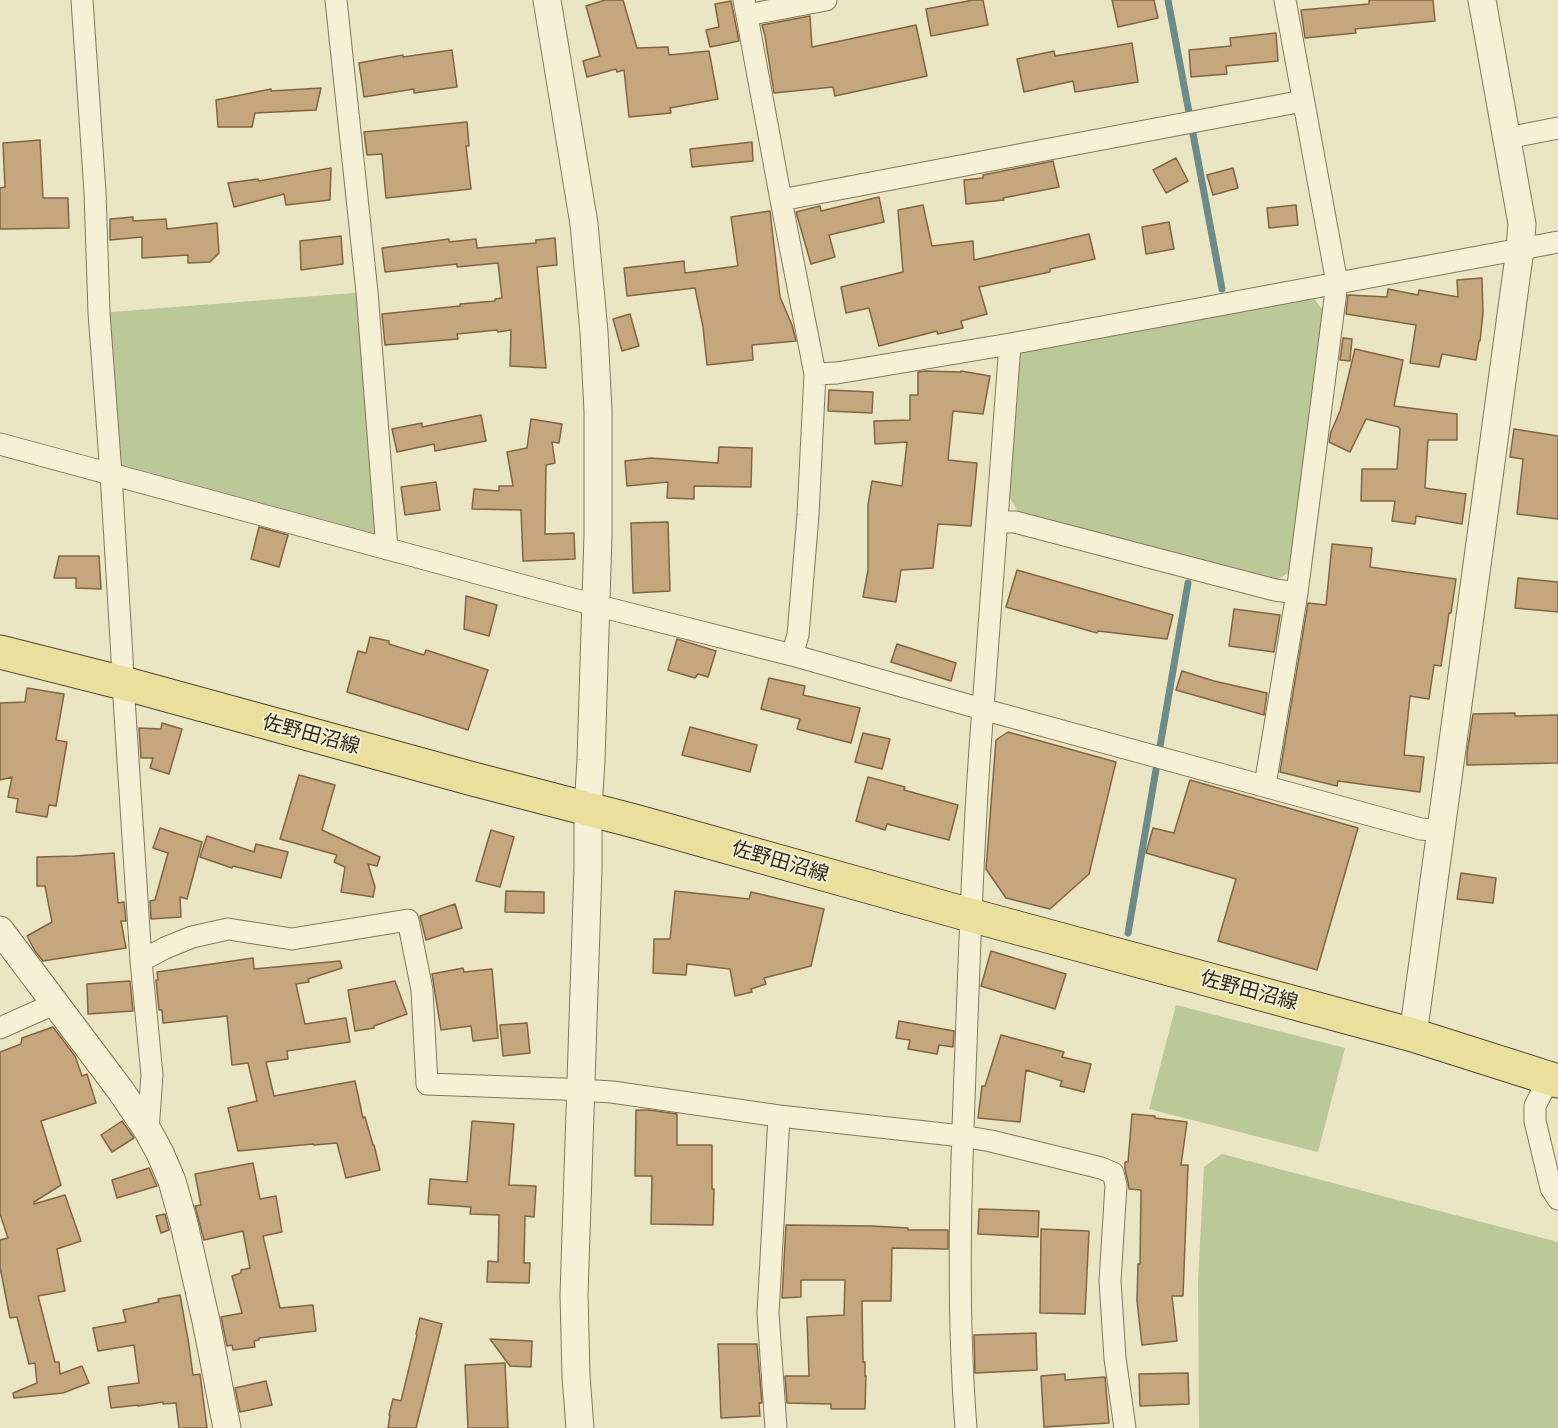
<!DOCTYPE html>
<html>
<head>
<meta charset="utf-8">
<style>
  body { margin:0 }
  canvas { display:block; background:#eae5c3 }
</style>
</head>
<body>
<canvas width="1558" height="1428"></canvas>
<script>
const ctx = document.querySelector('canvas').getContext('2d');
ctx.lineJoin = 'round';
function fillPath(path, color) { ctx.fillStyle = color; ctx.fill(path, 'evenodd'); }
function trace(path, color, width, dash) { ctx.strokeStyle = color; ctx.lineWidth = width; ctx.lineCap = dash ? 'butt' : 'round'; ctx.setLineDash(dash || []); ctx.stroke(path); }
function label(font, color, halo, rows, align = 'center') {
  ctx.font = font + ' "Libre Baskerville","Noto Sans JP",serif'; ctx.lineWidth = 4.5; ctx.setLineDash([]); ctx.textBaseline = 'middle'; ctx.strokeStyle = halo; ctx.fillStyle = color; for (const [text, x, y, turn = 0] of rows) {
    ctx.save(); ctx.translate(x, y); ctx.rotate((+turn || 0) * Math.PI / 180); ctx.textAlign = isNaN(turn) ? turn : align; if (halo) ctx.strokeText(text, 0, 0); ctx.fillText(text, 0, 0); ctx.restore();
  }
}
fillPath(new Path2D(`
  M367,292L387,549L111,474L99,313Z
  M1312,296L1325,313L1290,572L1275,581L1019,513L1008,495L1014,362L1028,346Z
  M1176,1005L1345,1048L1318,1152L1149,1109Z
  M1222,1154L1558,1242V1428H1199L1198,1281L1204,1167Z`), '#bbc898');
trace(new Path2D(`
  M1168,0L1222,289
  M1128,933L1188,583`), '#6d8b88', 7);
const building = new Path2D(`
  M605,0H623L637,48L668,47L669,55L709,51L718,99L670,108L671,113L629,117L624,70L617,72L616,69L587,77L583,61L600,56L586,6Z
  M973,0H983L988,25L931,36L926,9Z
  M1112,0H1154L1158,18L1118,27Z
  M1369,0H1433L1435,21L1355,29L1356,33L1305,38L1301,10L1369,4Z
  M731,1L739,41L710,47L706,30L719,27L715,4Z
  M810,16L812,47L916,25L927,76L835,96L833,87L774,93L765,36L762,25Z
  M1276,33L1278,61L1226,66L1227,74L1191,77L1189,50L1231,46L1230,38Z
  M1132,43L1138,82L1075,92L1073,81L1024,92L1017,59L1054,51L1055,56Z
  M452,50L457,87L414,93V89L364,97L359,63L403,55V57Z
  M321,88L316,110L255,113L252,127H218L216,100L271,89V91Z
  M467,122L469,146H466L471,189L386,198L382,154L367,155L364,132Z
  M40,140L43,198H68L69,228L0,229V188L5,187L3,143Z
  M752,142L753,161L692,167L690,149Z
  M1176,158L1188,181L1166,193L1153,170Z
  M1053,161L1059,187L1003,198L1004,200L966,204L964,180L983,178V175Z
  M331,168L330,200L286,205L284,194L234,207L228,183L258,179L259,181Z
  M1233,168L1238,188L1213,195L1207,175Z
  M879,197L884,222L829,235L835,257L811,264L796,212L820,206L821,211Z
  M923,205L932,246L973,241L974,260L1089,234L1095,259L1050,269V272L979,287L987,314L961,321L963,328L938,334L937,331L879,346L869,308L846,313L841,287L903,272L898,210Z
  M1296,205L1298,225L1269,228L1267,208Z
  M770,211L780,297L792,325L796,341L752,345L753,360L707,365L703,327L695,288L627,296L624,268L684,261L685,273L738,266L731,217Z
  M133,217V221L166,219L167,229L217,223L219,253L210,262L188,263V255L142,258V237L110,240V219Z
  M1169,222L1174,249L1146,254L1142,227Z
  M341,236L343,264L301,270L300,241Z
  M555,238L557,265L537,267L546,368L510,366L511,330L498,332L497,330L457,334L458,339L385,345L382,314L460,306V304L495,301V299L502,298L498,263L457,267V264L385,272L382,248L449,239V242L476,239L477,248L536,243V240Z
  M1482,278L1483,313L1480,341H1479L1476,360L1442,354L1439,367L1410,363L1416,325L1346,314L1348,295L1387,297L1388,289L1418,295L1419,290L1458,297L1457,280Z
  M630,314L639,346L622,351L613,319Z
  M1343,338L1352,339L1350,361L1340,360Z
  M1355,349L1403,360L1394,406L1457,414V440H1428L1425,488L1466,494L1462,524L1416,516L1415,524L1392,521L1395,501H1361L1362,469H1397L1400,429L1399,428V427L1366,419L1350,452L1329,442L1331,432L1340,411Z
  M926,371L961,372V371L990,376L983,414L953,411L948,460L977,463L971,526L938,524L933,568L901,570L896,602L863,597L868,570V505L872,481L902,486L907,442L875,444L874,421L910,420V395H918V372Z
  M829,390L873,392L872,413L828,411Z
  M481,415L486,441L435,451L434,444L397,452L392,429L422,423V427Z
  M531,419L562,424L559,443L552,442L555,463L546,465L545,534L574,533L575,559L523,561L521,510L472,509L474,489L499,491V486H513L507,452L527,448Z
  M1514,429L1558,436V519L1517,514L1523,459L1510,457Z
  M719,447L752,448L751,487L694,486V499L667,498L668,482L627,486L625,461L651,458L718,463Z
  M436,482L440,510L405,515L401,487Z
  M668,522L670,591L633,593L631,523Z
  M259,527L288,535L279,567L251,559Z
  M1332,544L1372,548L1370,567L1456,579L1451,613H1449L1441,666L1434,665L1429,699L1410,696L1404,755L1424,757L1420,792L1338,781L1337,786L1280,772L1308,603L1326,605Z
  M59,556H99L101,589L76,588V578H54Z
  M1017,570L1173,615L1167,639L1098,631L1097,633L1006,607Z
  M1518,578L1558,582V612L1515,608Z
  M466,596L497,605L489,636L464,629Z
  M1234,609L1280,615L1274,652L1229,646Z
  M370,637L389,641V644L424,655L426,650L488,670L468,730L347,692L358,651L366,653Z
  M677,639L716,651L708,677L698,674L695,678L668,670Z
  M897,644L956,663L951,681L891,662Z
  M1182,671L1214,681L1267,693L1264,715L1176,690Z
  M769,678L805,686L803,695L860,708L851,743L797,729L800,719L761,709Z
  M27,688L64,694L56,740L67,742L56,806L49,805L47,817L16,812L18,799L8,797L12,777L0,780V703L25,702Z
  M1515,713V716L1558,715V763L1467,765V753L1473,714Z
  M162,723L182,729L169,774L150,768L153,758H141L139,728L161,729Z
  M690,727L757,745L750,772L682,755Z
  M1008,732L1116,762L1089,874L1050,909L1006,898L986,869L996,740Z
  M863,733L890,739L882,769L855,762Z
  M299,775L335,785L322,830L380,857L377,866L368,864L375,887L373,897L341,892L345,867L334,862L337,855L280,839Z
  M868,777L905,787L904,790L958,805L949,840L887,824L885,830L856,821Z
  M1190,780L1358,828L1317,970L1218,941L1236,879L1146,853L1153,828L1174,833Z
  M160,828L202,842L187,899L180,897L181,917L151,919L150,901L155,900L168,853L153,848Z
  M491,830L514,837L500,887L476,881Z
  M207,836L254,852L256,844L288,852L281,878L233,866L232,868L200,857Z
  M114,853L118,903L124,902L126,921H121L126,948L43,961L35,951L27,936L52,922L45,886H37V857L75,856Z
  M1461,873L1496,878L1493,903L1457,899Z
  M506,891L544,892V913L505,912Z
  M675,891L749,899L751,892L824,909L811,966L764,978L766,984L751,989L752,992L735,996L730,969L687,964L686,975L653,973L654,939H670Z
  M455,904L462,928L426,940L420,916Z
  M991,951L1066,974L1055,1009L981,986Z
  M253,958L254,969L340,961L342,968L308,979L309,982L296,984L305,1024L346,1018L350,1042L287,1051L288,1059L266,1062L274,1096L355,1081L363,1118L365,1117L373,1145H374L380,1170L346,1178L337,1143L314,1145L313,1144L238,1151L228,1108L257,1101L248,1063L232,1065L227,1016L163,1023L162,1010H159L156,980H158L157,972Z
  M463,968L464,972L492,969L498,1038L473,1041L471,1026L441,1030L432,974Z
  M130,981L133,1011L88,1014L87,984Z
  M395,981L407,1014L374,1026V1028L355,1031L348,990Z
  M899,1021L954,1031L953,1047L939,1045L937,1054L908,1049L910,1040L896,1038Z
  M527,1023L530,1053L503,1056L500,1025Z
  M53,1027L75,1056L82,1076L87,1074L96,1103L41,1121L61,1185L34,1202V1204L65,1195L81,1241L57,1249L65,1291L38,1296L55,1362H59L60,1374L82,1366L89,1383L63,1393L14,1398L13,1393L37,1383L35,1363L29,1364L17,1317L10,1318L0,1267V1240L8,1238L0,1214V1052L21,1044L22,1038Z
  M1001,1035L1064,1052L1062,1057L1091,1064L1084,1092L1060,1086L1062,1081L1026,1070L1020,1122L978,1118L982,1086H985Z
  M636,1110H649L677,1114V1145H712V1189H714L713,1225L651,1224L652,1176H635Z
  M1132,1114L1155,1116V1118L1187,1122L1181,1165H1188L1183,1296H1172L1177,1341L1142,1345L1137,1301L1138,1264H1140L1141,1190L1129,1189L1128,1182L1125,1169V1162H1128Z
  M122,1121L134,1138L112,1152L101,1135Z
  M472,1121L514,1124L509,1185L536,1186L534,1217L525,1216L524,1263H530L529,1283L487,1282L488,1261L498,1262L499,1215L470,1214L471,1207L428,1204L430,1179L467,1182Z
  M253,1163L260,1199L276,1196L282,1232L263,1236L280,1308L313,1305L316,1331L259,1338V1340L254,1341L255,1347L233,1350L232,1345L227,1346L221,1317L242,1313L232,1276L241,1273V1270L250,1268L243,1231L204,1240L195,1206L201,1205L195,1174Z
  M149,1168L157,1186L117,1198L112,1180Z
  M979,1209L1039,1211L1038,1237L978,1234Z
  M165,1214L169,1230L161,1233L156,1216Z
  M786,1225L872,1226L908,1228V1230H948V1249L892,1248L891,1301H862L863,1362H865V1376H866L865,1409H831V1404L787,1403L785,1376H809L807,1317L844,1315L845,1280H801V1297L782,1298Z
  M1041,1229L1089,1231L1085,1314L1040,1313Z
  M180,1295L189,1345L193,1375L200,1374L207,1428H179L176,1403L163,1404V1402L138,1406V1405L111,1408L108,1387L139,1383L134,1345L98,1351L93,1328L126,1322L123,1310L159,1302L158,1299Z
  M420,1318L442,1324L416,1428H388L390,1415H389L393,1399L401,1401L417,1335L416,1334Z
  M1036,1333L1037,1370L975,1373L974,1335Z
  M490,1339L532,1341L531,1367L510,1366Z
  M718,1344H757L762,1403H759L760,1416L721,1418Z
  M505,1363L508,1428H468L465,1365Z
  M1188,1373L1189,1404L1140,1406L1139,1374Z
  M1065,1374V1380L1105,1377L1109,1423L1044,1427L1041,1376Z
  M266,1381L272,1405L240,1412L235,1388Z`);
fillPath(building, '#c6a67c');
trace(building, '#816543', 1.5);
const minor = new Path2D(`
  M82,0L95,192L99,313L111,474L122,657L123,683L141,961L152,1075L148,1131
  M336,0L367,292L387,549
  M744,0L781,200L815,374L808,515L798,635L792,655
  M747,15L826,0
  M1507,138L1558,128
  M781,200L1303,101
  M815,374L837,373L1010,344L1558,242
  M0,444L595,605L792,655L982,709L1421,829L1442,831
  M998,522H1015L1275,590L1297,593
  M1265,785L1297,593L1337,283L1285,0
  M141,961L165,948L192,937L228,929L292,939L408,920L422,990L427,1084L563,1089L612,1092L779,1116L962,1136L991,1141L1101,1168L1113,1173L1116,1185L1110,1281L1115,1358L1125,1428
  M0,1028L54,1004
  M1549,1078L1535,1106V1121L1551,1188L1558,1199
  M776,1428L768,1313L779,1116
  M966,1428C956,1301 961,1173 966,1046C970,934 974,821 983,708C991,587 1002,465 1010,344`);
const tertiary = new Path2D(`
  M547,0L584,224L594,332L598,411V535L591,760L588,809V868L574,1295L576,1376L580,1428
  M0,930L121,1091L148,1131L160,1153L172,1181L184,1224L206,1321L227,1428
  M1413,1035L1520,249L1522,224L1482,0`);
const primary = new Path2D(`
  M0,652L123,683L473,779L638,822L970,915L1413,1035L1558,1081`);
trace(minor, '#83775b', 23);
trace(tertiary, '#83775b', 29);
trace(primary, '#51442f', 35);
trace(minor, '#f6f1d6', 21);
trace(tertiary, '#f6f1d6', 27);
trace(primary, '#ebdf9e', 33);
label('20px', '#342c1e', '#f2eed2', [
  ["佐野田沼線",311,735,15],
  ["佐野田沼線",780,862,16],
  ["佐野田沼線",1249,991,15]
]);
</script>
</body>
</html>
